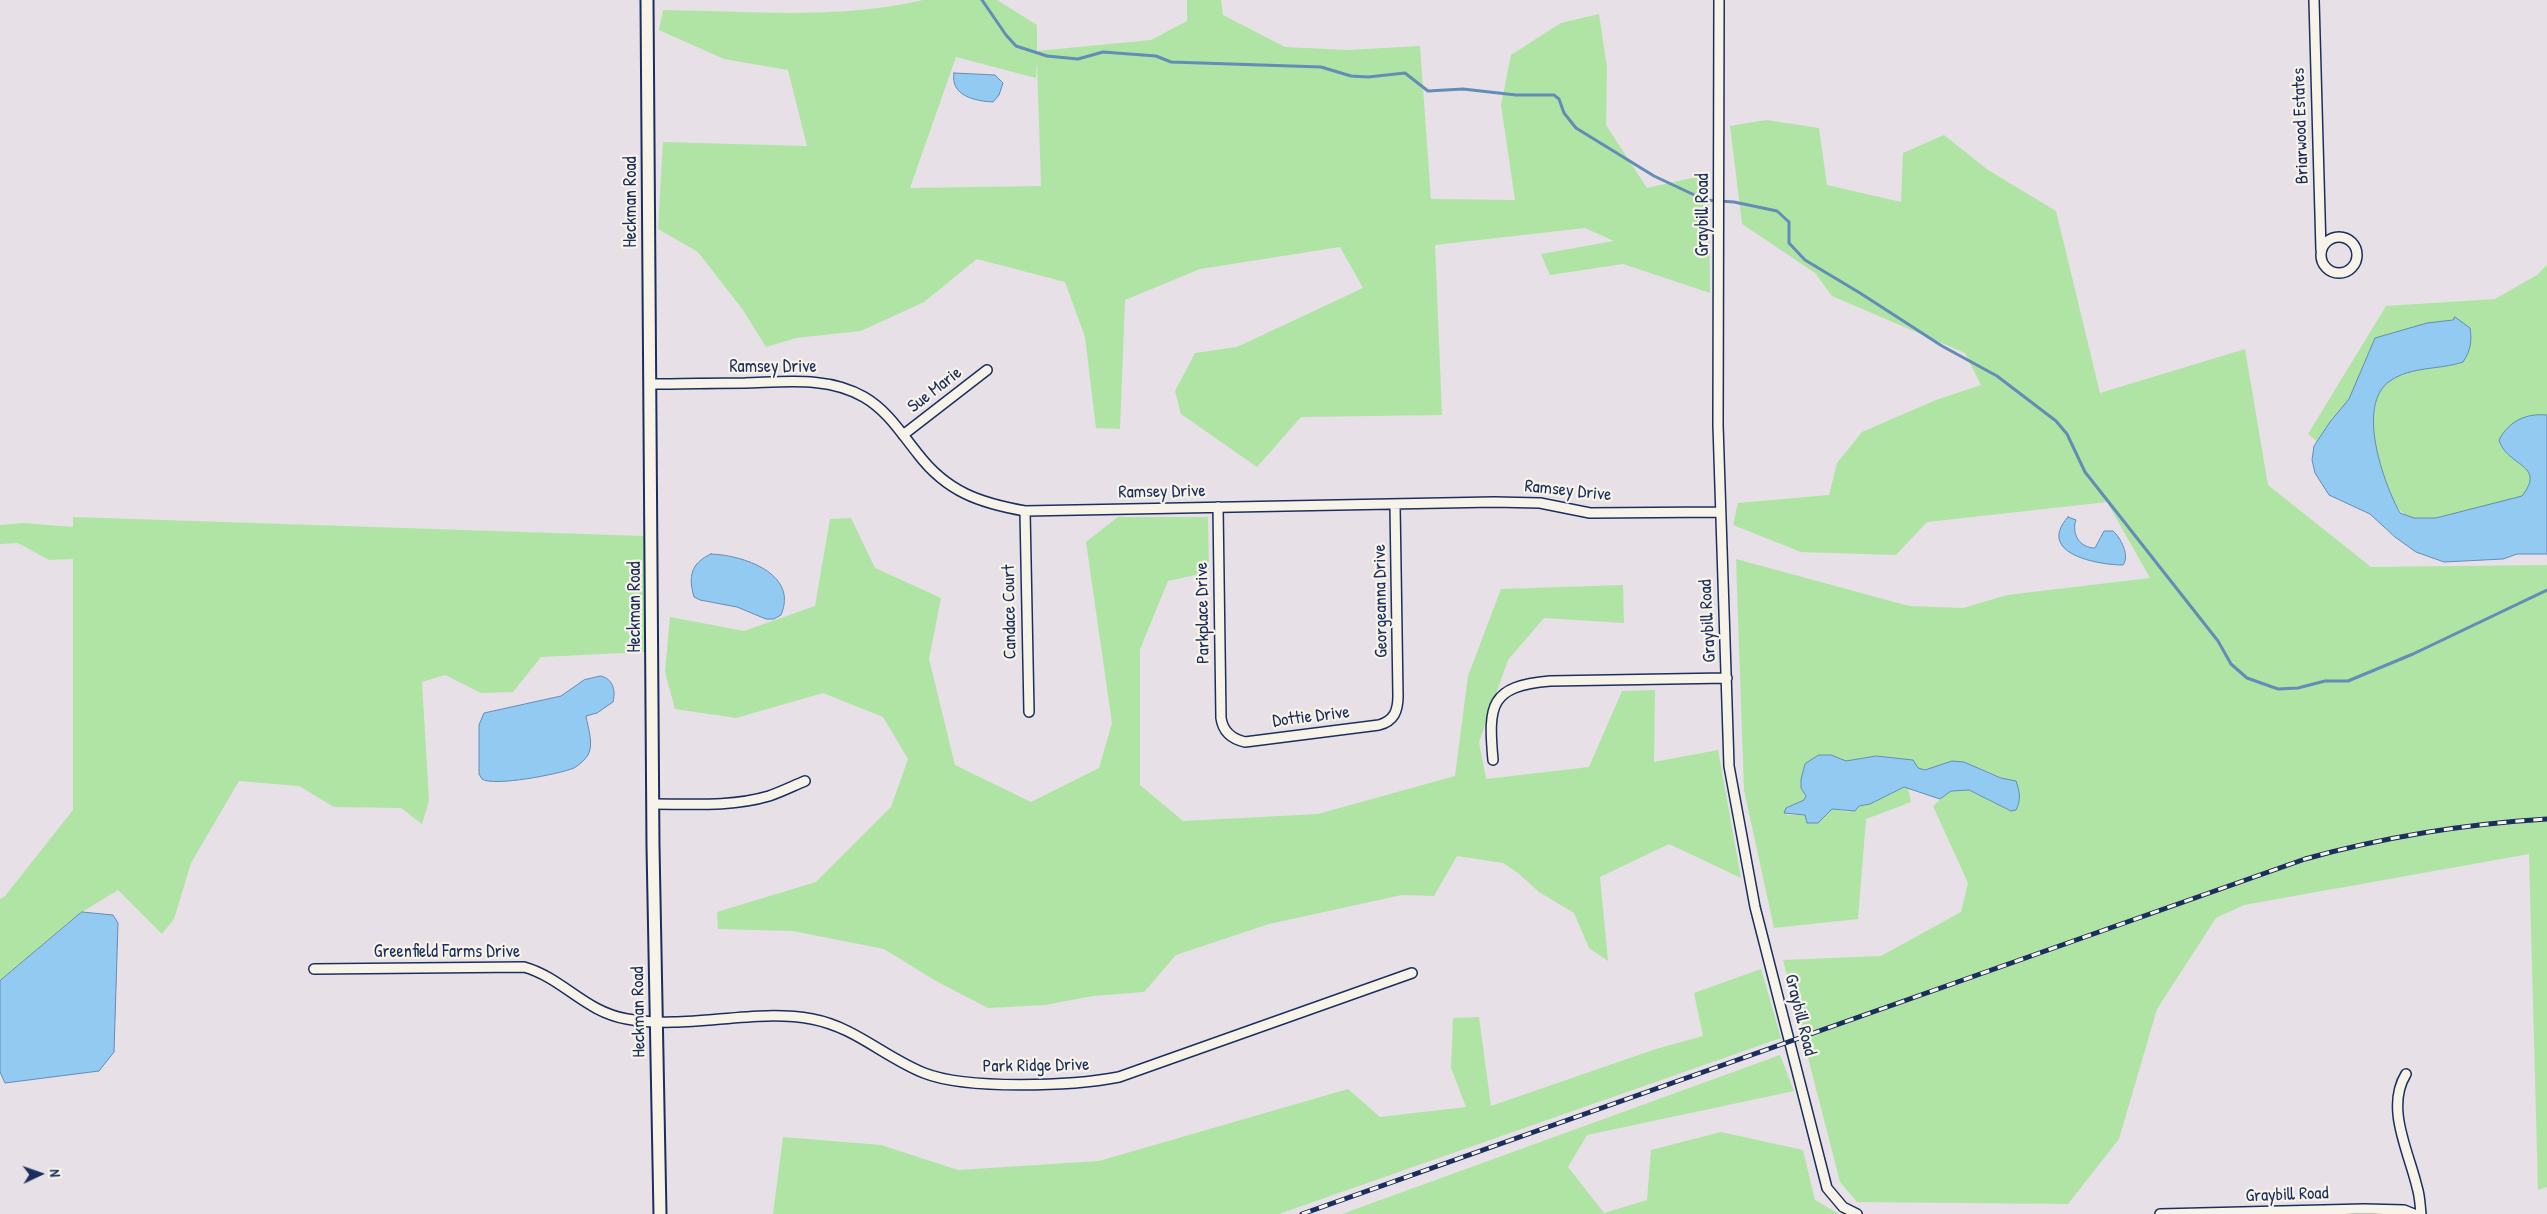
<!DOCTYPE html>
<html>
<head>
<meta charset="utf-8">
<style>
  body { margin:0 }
  #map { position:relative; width:2547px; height:1214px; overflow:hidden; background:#e7e0e6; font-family:"Patrick Hand",sans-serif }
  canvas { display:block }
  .north { position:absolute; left:15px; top:1149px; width:50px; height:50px; -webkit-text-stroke:4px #f7f3e8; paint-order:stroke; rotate:87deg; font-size:14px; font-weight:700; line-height:20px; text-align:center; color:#1b2f5e }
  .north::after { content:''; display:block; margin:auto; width:18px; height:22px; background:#1b2f5e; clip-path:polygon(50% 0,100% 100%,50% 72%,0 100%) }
</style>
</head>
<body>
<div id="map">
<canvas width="2547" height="1214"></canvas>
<div class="north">N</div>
</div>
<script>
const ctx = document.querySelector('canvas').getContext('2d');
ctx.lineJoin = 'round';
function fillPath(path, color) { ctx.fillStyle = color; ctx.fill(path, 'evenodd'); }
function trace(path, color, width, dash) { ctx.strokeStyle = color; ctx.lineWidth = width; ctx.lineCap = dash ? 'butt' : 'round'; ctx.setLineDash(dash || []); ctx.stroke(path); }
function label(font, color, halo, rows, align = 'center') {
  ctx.font = font + ' "Patrick Hand",sans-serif'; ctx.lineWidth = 4.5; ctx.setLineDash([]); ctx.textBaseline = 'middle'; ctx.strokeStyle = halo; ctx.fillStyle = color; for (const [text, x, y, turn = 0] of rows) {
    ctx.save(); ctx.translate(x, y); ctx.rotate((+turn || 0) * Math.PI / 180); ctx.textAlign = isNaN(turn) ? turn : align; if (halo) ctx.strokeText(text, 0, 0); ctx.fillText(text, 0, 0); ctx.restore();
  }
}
fillPath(new Path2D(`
  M923,0H997L1037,25V51L1151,40L1187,21V0H1221L1223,15L1285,47L1347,50L1420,46L1431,199L1515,200L1501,105L1511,55L1561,23L1599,14L1607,67L1606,125L1647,188L1709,174L1710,293L1623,264L1550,275L1541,254L1614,241L1585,228L1435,245L1442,415L1301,417L1257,467L1181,414L1175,391L1195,353L1237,347L1363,288L1340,247L1200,269L1125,300L1120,429L1096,428L1085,337L1065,282L977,259L924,302L861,331L796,338L766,347L743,310L698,252L658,229L663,142L807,146L788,70L724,59L659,30L663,10C749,11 839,20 923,0ZM956,57L1036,78L1037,61L1041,186L910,188Z
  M1766,120L1819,128L1827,185L1901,202L1903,153L1944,135L1988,170L2056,211L2100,393L2245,349L2268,485L2371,567L2547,565V1187L2538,1190L2529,854L2244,905L2216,918L2157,1009L2119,1139L2068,1204L1857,1202L1840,1182L1783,960L1881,956L1961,912L1968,883L1933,806L1950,791L1969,790L2011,811L2008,780L1964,762L1925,770L1918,768L1913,760L1876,756L1846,761L1831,755L1805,764L1801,779V788L1806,796L1804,800L1786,808L1787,815H1806L1832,809L1849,812L1859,806L1870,804L1904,787L1908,788L1911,802L1866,819L1858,919L1774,928L1744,790L1736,559L1909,606L1963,608L2007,595L2150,578L2107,502L1927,522L1896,555L1801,552L1733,525L1738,503L1829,495L1837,463L1862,432L1936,400L1981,385L1965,353L1832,296L1815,273L1742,224L1730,126Z
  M2547,265V521L2438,542L2308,434L2386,306L2495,299L2537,275Z
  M73,517L644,536V652L541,657L513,692L481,693L445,675L422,682L429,801L422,824L401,808L334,807L299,786L239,781L191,863L174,919L162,934L118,890L82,912L0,981V899L5,896L73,810V559L49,560L18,543L0,544V525L23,523L73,527Z
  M1118,517H1208L1209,572L1168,581L1140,649V785L1183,821L1318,814L1455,776L1468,676L1501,589L1623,585L1624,623L1544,618L1508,660L1479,742L1486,779L1589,767L1622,691L1655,690L1654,762L1718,750L1741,878L1669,844L1600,877L1608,961L1589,948L1574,913L1539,892L1518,873L1503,863L1457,856L1434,896L1402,895L1269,924L1176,955L1144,992L1093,996L1045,1005L988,1008L936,981L884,949L793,931L718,929L717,912L816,882L891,807L908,759L883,717L823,693L736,718L675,709L665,672L670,617L744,631L815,606L830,519L851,518L875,568L941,598L929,659L955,765L1031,802L1099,768L1112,723L1086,542Z
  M1761,969L1781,1038L1279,1214H773L783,1137L881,1145L958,1170L1099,1161L1348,1089L1380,1117L1466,1107L1451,1068L1453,1018L1479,1017L1491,1106L1656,1049L1703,1036L1694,993Z
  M1780,1055L1794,1091L1587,1135L1568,1167L1604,1213L1647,1200L1651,1150L1721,1132L1803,1150L1815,1200L1839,1214H1342Z`), '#afe4a5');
const water = new Path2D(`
  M954,73L995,75L1003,83L999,95L993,102C975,101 950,96 954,73Z
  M2455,317L2470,328C2472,341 2471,350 2463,362C2440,370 2411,366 2390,381C2355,405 2384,484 2400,513L2414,518H2436L2522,496C2547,464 2507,467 2499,440C2509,421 2526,413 2547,415V554H2517L2503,559L2444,562L2416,552L2395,537L2370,514L2329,495L2315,473L2312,460L2314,446L2330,422L2349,399L2375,338L2427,323L2453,320Z
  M2068,517L2076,520C2071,534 2080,548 2095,548L2104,531H2113C2121,538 2130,556 2123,565C2099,565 2035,554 2068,517Z
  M711,554C742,555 799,573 781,615L774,619H766L737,607L700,600L694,597C688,576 691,563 711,554Z
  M601,676C613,679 616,690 613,702L597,713L586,716C588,728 594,744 588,755C585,760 579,765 574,768C560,774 493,787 482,779L479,774V725L484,713L561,696L584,680Z
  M1819,755H1831L1846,761L1876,756L1913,760L1918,768L1925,770L1952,761L1964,762L2001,778L2016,781C2020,792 2021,800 2016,810L2011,811L1969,790L1951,791L1940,799L1904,787L1870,804L1859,806L1855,811L1832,809L1818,823H1807L1805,815L1784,813L1786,808L1804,800L1806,796L1801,788V779L1805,764Z
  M82,912L113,915L118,923L114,1052L99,1071L5,1083L0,1072V981Z`);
fillPath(water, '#93caf1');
trace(water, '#638cb6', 1);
trace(new Path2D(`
  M982,0L1006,35L1016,46L1047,56L1078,59L1103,52L1156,56L1171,62L1321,67L1351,76L1368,77L1405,73L1428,91L1463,89L1516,95H1554L1559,99L1564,113L1576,128L1654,176L1705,200L1734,202L1777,211L1789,222V243L1805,260L1860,293L1942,346L1997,376L2056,421L2067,434L2085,472L2218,641L2231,664L2247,678L2278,689L2298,688L2325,681H2348L2413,654L2547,590`), '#638cb6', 3);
const minor = new Path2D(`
  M1719,0L1718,425L1729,766L1755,907L1827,1188L1843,1207L1857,1214
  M2314,0L2321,250
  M2321 255a18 18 0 1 1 36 0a18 18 0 1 1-36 0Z
  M650,384C682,384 713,383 745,383C785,382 828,376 864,397C888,411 901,433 918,454C947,492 980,503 1025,511L1494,502L1540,503L1590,513L1719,512
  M903,435L987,370
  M1218,507L1221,718C1223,732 1232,739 1245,742L1379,725C1394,721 1398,711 1398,696L1395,505
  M1025,511L1029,712
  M1493,760C1488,705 1490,686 1550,681L1727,678
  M653,804C691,804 732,807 769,796C781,792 793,786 805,781
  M314,969L524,967C563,978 585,1012 627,1019C687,1030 753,1008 812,1019C855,1027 884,1057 924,1073C967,1090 1073,1086 1119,1077L1412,973
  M2406,1074C2385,1108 2409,1152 2417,1187C2420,1196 2420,1205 2421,1214
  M2160,1214L2364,1209L2404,1210L2414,1214`);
const tertiary = new Path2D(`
  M647,0L653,846L660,1214`);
trace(minor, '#1b2f5e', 12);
trace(tertiary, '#1b2f5e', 15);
trace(minor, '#f7f3e8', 9);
trace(tertiary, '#f7f3e8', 11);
const rail = new Path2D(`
  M1302,1214L2305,859C2384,837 2465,824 2547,819`);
trace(rail, '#1b2f5e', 5);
trace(rail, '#f7f3e8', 3, [9]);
label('18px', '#1b2f5e', '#f7f3e8', [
  ["Briarwood Estates",2301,126,-92],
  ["Heckman Road",631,202,-90],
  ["Graybill Road",1703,215,-90],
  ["Ramsey Drive",773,367],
  ["Sue Marie",935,390,-38],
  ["Ramsey Drive",1568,491,6],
  ["Ramsey Drive",1162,492,-1],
  ["Georgeanna Drive",1381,601,-91],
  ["Heckman Road",635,607,-90],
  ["Candace Court",1010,612,-91],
  ["Parkplace Drive",1203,613,-91],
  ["Graybill Road",1708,621,-93],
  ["Dottie Drive",1311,717,-7],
  ["Greenfield Farms Drive",447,952],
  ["Heckman Road",639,1012,-91],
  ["Graybill Road",1800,1015,76],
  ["Park Ridge Drive",1036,1066,-1],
  ["Graybill Road",2287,1195,-2]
]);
</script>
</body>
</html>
